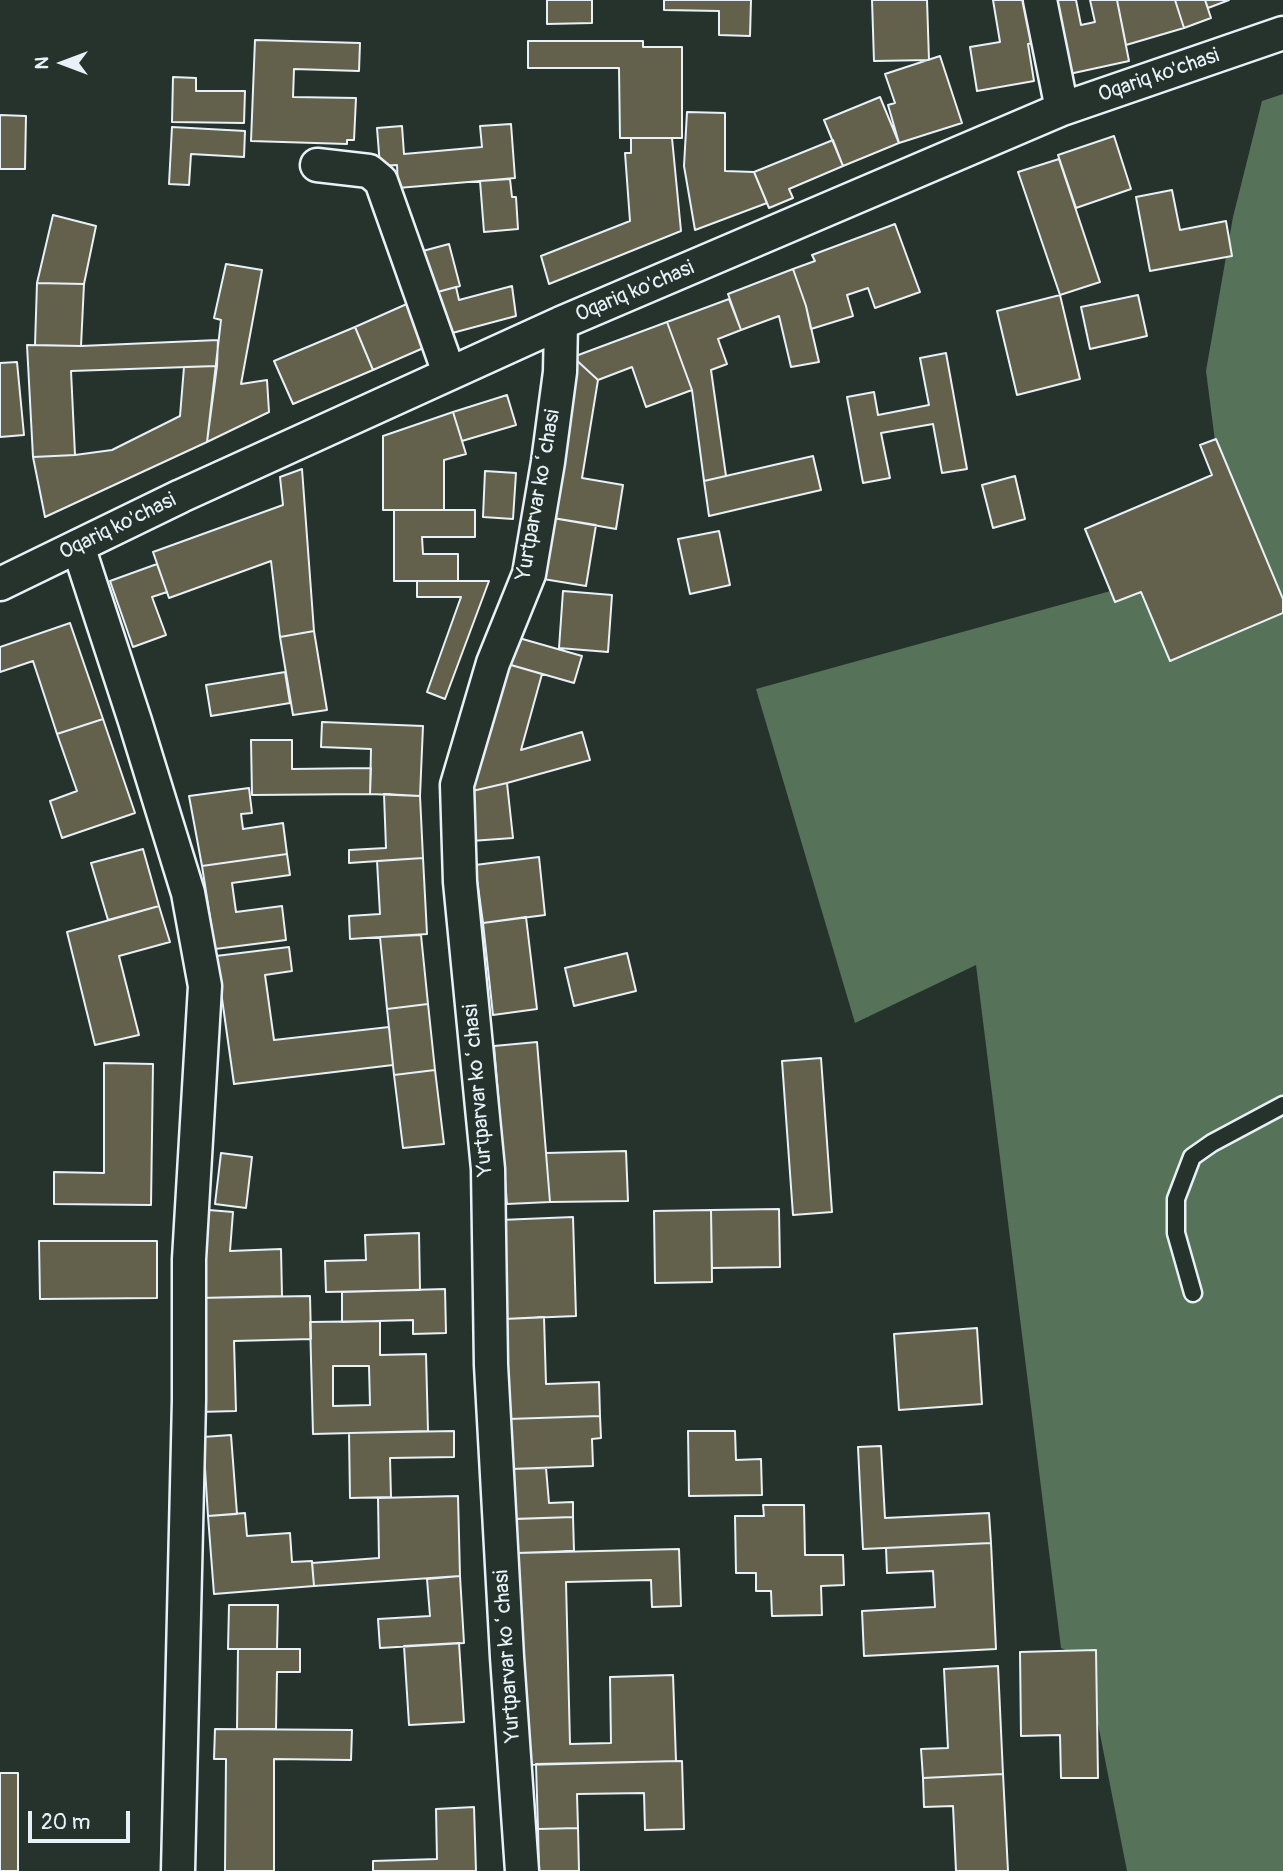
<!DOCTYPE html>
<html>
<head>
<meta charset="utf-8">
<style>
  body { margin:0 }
  #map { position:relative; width:1283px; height:1871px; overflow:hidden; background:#26332d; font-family:Pangolin,sans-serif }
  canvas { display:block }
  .north { position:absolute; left:28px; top:28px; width:70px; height:70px; -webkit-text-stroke:5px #26332d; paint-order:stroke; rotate:270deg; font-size:19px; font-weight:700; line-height:28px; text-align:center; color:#e8f1f8 }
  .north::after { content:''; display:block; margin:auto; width:24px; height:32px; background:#e8f1f8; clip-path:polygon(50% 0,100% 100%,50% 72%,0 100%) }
  .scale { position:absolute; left:28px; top:1811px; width:102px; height:32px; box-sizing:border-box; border:4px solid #e8f1f8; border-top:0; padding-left:9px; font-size:21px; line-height:24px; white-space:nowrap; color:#e8f1f8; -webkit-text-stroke:5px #26332d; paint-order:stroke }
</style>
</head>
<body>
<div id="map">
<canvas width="1283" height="1871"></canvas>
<div class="north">N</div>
<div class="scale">20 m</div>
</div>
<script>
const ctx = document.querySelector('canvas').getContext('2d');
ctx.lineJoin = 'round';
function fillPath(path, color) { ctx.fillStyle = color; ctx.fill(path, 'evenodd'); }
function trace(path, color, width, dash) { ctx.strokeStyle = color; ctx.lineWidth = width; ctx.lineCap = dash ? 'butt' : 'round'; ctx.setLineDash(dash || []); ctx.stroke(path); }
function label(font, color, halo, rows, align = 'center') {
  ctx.font = font + ' Pangolin,sans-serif'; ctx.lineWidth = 5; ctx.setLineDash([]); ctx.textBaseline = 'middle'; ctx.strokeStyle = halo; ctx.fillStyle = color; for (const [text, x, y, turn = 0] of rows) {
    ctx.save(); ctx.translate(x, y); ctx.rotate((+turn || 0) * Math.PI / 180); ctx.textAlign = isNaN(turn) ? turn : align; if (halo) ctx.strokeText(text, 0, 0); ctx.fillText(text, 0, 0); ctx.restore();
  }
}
fillPath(new Path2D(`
  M1283,94V1871H1127L1085,1658L1061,1648L976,965L855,1023L756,689L1230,558L1206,371L1233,217L1262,101Z`), '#567259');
const building = new Path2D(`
  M547,0H592V23L547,24Z
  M664,0H751L750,36L719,35V11L664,10Z
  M872,0H927L929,60L874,61Z
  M993,0H1026L1034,43L1028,44L1034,81L977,91L970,47L1000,42Z
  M1056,0H1076L1081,25L1095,22L1090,0H1117L1129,61L1060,76L1044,3Z
  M1117,0H1175L1184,28L1126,45Z
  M1175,0H1205L1211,18L1184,28Z
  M1205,0H1229L1208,8Z
  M255,40L360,43L359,71L294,69L293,97L356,98L354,140H347V144L251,141Z
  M528,41H643V47H682V138H620L619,68H528Z
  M940,56L962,123L899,143L888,105L895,103L885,74Z
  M173,77L196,78V91H245L244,123L172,122Z
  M880,97L899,143L843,166L824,120Z
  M687,112L725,113V171L754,172L767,203L695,230L684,166Z
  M0,115L26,116L25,169H0Z
  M511,124L515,178L398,188L397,165L380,166L377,128L402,126L404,154L482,147L480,126Z
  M172,127L245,131L244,157L191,154L189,185L169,184Z
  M1114,136L1131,189L1076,208L1058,155Z
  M631,138H672L681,231L549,284L541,256L630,221L625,153H631Z
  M833,140L843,166L789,189L793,198L769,208L754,172Z
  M1059,159L1100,282L1060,295L1018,172Z
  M510,179L512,197H516L518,229L484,232L480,181Z
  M1172,190L1180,230L1226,221L1232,256L1150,271L1136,197Z
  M53,215L96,226L84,284L37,283Z
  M895,224L920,292L875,308L868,288L847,295L853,316L811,329L806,306L793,269L815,261L812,255Z
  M449,244L460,286L430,294L419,252Z
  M226,264L262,270L241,384L267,380L269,412L207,442L221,320L214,318Z
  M793,269L806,306L819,362L791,367L779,316L741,330L728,294Z
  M37,283L84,284L81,346L35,345Z
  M512,286L516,316L441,336L430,294L456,287L459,300Z
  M1060,295L1080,379L1017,395L997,311Z
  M1138,295L1147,336L1090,349L1081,307Z
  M729,299L741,330L718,339L727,364L711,370L726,476L704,481L692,390L667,322Z
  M409,303L428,346L373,370L355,327Z
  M667,322L692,390L646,407L632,367L598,380L573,357Z
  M355,327L373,370L293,404L274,361Z
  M218,340L217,366L71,371L75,455L33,457L27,345L81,346Z
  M946,353L967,469L942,473L933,424L881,433L890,478L863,483L847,397L874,392L878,415L929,405L920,358Z
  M573,357L598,380L582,478L623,485L616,529L547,517Z
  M17,362L24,435L0,437V363Z
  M217,366L207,442L45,517L33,457L75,455L112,450L180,416L184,367Z
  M507,395L516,425L462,441L453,412Z
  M453,412L466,454L444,460V510H383V436Z
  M1216,439L1283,599V613L1170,661L1141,592L1115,602L1085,529L1212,475L1200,445Z
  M813,456L821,490L709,516L704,481Z
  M302,469L314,631L280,637L271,561L169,598L153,552L283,505L280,477Z
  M485,471L516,473L513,519L483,517Z
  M1015,476L1025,519L993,528L982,485Z
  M394,510H475V537H422L423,554H458V581H394Z
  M547,517L596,525L586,586L537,578Z
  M719,531L730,585L690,594L678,539Z
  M157,564L167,592L152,597L166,635L133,647L110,581Z
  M417,581H489L445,699L427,692L461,597H417Z
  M563,591L612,595L608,652L559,648Z
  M70,623L103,719L57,734L33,661L0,672V647Z
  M314,631L327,710L293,715L280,637Z
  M512,636L582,656L574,683L504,663Z
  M504,663L542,674L521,750L582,732L590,760L507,783L468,792Z
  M285,672L290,703L211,716L206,685Z
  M103,719L135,813L62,838L50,801L77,791L57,734Z
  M322,722L423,726L420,796L370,794L371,749L321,747Z
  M251,740H292V769L371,768L370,794L252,795Z
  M507,783L513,838L471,841L468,792Z
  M249,788L252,813L241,814L243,829L283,823L287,854L202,866L189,796Z
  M384,794L420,796L423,858L349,863V850L386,848Z
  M143,849L159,906L108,920L91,863Z
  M287,854L290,875L232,883L236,912L282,906L286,940L215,949L202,866Z
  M539,857L545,915L483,923L475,865Z
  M423,858L427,934L350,939L349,916L380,914L377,861Z
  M159,906L170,942L119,956L139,1035L95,1045L67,932Z
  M526,917L537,1009L493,1015L483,923Z
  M421,935L428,1004L387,1009L380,937Z
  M289,947L292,971L265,975L274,1040L389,1027L393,1065L234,1084L216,956Z
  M627,953L636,991L574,1006L565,968Z
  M428,1004L435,1070L394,1075L387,1009Z
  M537,1042L550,1202L507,1204L494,1046Z
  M821,1058L832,1212L793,1215L782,1061Z
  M104,1063L153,1064L151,1205L54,1204V1172L104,1173Z
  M435,1070L444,1144L403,1148L394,1075Z
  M626,1151L628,1201L550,1202L546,1153Z
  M221,1153L252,1157L246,1208L215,1204Z
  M779,1209L780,1267L712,1268L711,1210Z
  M209,1210L233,1212L230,1251L281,1249L282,1296L200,1298Z
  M711,1210L712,1282L655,1283L654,1211Z
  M573,1217L576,1316L504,1319L500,1220Z
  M419,1233L420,1290L326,1292L325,1261L366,1260L365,1235Z
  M39,1241H157V1298L40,1299Z
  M445,1289L446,1333L413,1334V1320L342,1322V1292Z
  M310,1296L311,1339L234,1341L236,1411L199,1412L196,1298Z
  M544,1317L546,1384L599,1382L600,1416L508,1419L504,1319Z
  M380,1321V1355L426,1354L428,1431L313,1434L310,1322ZM333,1366H369L370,1405L333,1406Z
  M977,1328L982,1404L899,1410L894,1334Z
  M600,1416L601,1438L592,1439L593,1466L510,1469L508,1419Z
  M454,1431V1457L390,1458L391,1497L350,1498L349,1433Z
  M688,1431H735L736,1460L761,1459L762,1495L689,1496Z
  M231,1435L237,1514L208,1516L203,1437Z
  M881,1446L885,1518L989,1513L991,1543L863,1549L858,1447Z
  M546,1468L549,1503L573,1502V1517L512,1519L510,1469Z
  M458,1496L460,1576L314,1586L312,1563L379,1558L378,1498Z
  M763,1505H804L805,1555H843L844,1585L821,1586L822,1615L772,1616L771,1591H756V1573H736L735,1516H764Z
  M245,1513L247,1536L290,1533L292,1562L312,1561L314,1586L214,1594L208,1516Z
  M573,1517L574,1551L517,1553V1519Z
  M991,1543L996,1649L864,1656L862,1611L935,1607L933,1571L887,1573L886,1548Z
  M679,1549L681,1606L652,1607L651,1580L566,1582L570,1744L611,1743L610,1677L673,1675L676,1761L523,1765L517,1553Z
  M460,1576L464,1643L380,1648L378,1619L430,1616L427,1579Z
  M229,1605H278L277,1649H228Z
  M459,1643L464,1722L409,1725L404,1646Z
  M238,1649H300V1672H277L276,1729H237Z
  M1096,1650L1098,1778H1061L1060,1735L1021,1736L1020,1652Z
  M998,1666L1003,1774L923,1778L921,1749L948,1748L944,1669Z
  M215,1729L352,1730L351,1760L274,1759V1871H225L226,1759H214Z
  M682,1761L684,1829L645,1830L644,1793L577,1794L578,1828L538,1829L536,1764Z
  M0,1773H18V1871H0Z
  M1003,1774L1008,1871H956L953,1806L924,1807L923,1778Z
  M474,1807L476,1871H373V1861L437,1859L436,1809Z
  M578,1828L579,1871H539L538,1829Z`);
fillPath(building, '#63604c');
trace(building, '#e8f1f8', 2);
const lane = new Path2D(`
  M1193,1293L1176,1233V1199L1192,1157L1212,1143L1283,1105`);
const street = new Path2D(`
  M1040,0L1062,109
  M317,165L369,171L381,181L449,373
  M78,546L135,721L188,893L205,986L189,1259V1400L178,1871
  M0,584L181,496L561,323L1062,109L1283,33
  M522,1871L507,1657L491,1365L488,1169L460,882L457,785L493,663L529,574L548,462L560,372L561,323`);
trace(lane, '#e8f1f8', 21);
trace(street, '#e8f1f8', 37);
trace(lane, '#26332d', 16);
trace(street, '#26332d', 32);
label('21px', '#e8f1f8', '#26332d', [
  ["Oqariq ko'chasi",1159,76,-19],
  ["Oqariq ko'chasi",635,292,-23],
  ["Yurtparvar koʻchasi",539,495,-80],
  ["Oqariq ko'chasi",118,527,-26],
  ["Yurtparvar koʻchasi",479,1090,-95],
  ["Yurtparvar koʻchasi",508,1656,-94]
]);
</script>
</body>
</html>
